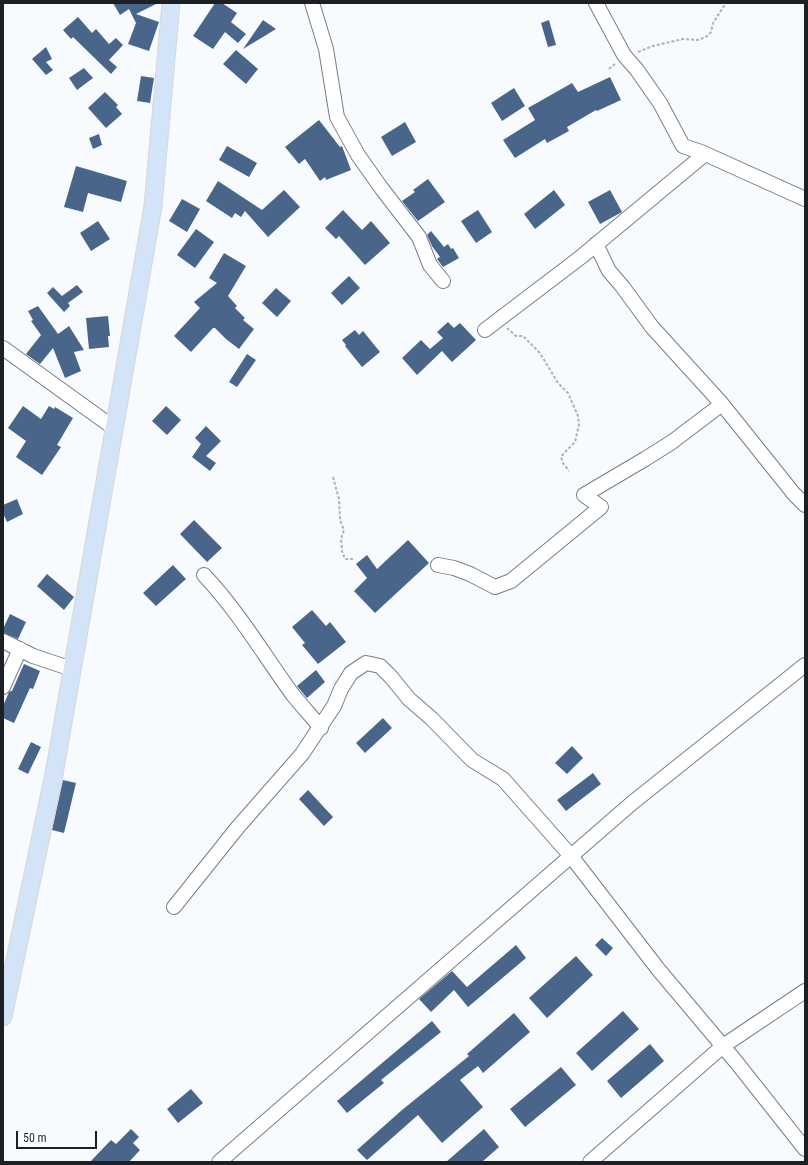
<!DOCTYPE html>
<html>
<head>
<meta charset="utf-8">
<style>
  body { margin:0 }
  #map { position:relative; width:808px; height:1165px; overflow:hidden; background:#f8fbfd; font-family:"Roboto Condensed",sans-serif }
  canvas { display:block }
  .frame { position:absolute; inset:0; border:4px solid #1c2025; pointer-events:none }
  .scale { position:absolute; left:16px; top:1131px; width:81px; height:18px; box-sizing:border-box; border:2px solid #1c2025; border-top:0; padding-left:5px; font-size:12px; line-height:14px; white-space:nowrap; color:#1c2025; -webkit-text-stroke:3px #fff; paint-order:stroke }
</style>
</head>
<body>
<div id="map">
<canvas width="808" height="1165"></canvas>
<div class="frame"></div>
<div class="scale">50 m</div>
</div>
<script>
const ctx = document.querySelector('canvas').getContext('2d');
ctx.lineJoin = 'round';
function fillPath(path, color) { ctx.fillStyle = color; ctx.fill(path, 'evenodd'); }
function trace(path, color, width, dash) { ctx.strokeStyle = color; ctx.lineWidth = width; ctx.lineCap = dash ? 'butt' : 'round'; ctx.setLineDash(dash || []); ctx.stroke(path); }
fillPath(new Path2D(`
  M113,3H158L136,14L159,22L149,51L128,44L136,23L129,9L120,15Z
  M215,3H222L237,13L231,22L246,34L238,43L225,32L213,49L193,36Z
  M78,17L92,33L96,29L109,44L116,38L123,45L109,60L117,67L111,74L73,37L71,39L63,30Z
  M263,20L276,29L243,49Z
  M549,20L556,45L548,47L541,23Z
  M46,47L52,59L46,62L53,70L46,75L32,59Z
  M236,50L258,69L246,84L223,64Z
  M84,68L93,78L77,90L69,78Z
  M141,76L154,78L150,103L137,101Z
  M610,77L621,100L597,111L596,110L567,127L569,131L547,143L545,139L515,158L503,140L535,120L528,108L572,83L578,92Z
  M514,88L525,106L502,121L491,103Z
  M105,92L118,105L116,107L122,114L106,128L88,108Z
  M319,120L340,147L342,146L351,170L326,180L325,177L320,181L305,159L299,164L285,147Z
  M405,122L416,142L392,156L381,137Z
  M99,134L102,145L93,149L89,138Z
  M227,146L257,163L249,177L219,160Z
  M76,166L127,181L121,202L88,193L83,212L64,207Z
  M428,179L445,202L418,221L402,201L415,192L413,190Z
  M218,181L262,210L284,190L300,207L268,237L245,211L241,217L235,213L232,218L206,201Z
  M554,190L565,205L535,229L524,214Z
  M610,190L622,212L600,224L588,202Z
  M182,199L200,209L187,232L169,221Z
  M343,210L362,230L371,221L390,243L365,265L339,236L336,239L325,228Z
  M478,210L492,232L476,243L461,221Z
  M98,221L110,239L91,251L80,233Z
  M196,229L214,242L195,268L177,255Z
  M431,231L444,247L448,244L451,249L453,248L459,258L443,267L437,259L440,257L432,246L427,235Z
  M224,253L246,266L228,296L237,306L235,308L245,318L243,320L254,329L239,349L226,339L215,328H213L191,352L174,336L200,308L194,302L217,283L209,278Z
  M349,276L360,288L342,305L331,293Z
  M77,285L83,292L68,303L70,306L64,312L47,293L53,287L62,296Z
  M276,288L291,301L277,317L262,303Z
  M38,306L58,334L69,326L84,350L74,352L81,371L65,378L53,348L40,364L26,354L41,335L31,321L33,320L28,311Z
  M108,316L110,336H108L109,347L89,349L86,318Z
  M448,322L454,328L460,323L476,340L452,362L442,351L417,375L402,358L421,340L430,349L443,338L437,332Z
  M355,330L359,335L363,331L380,352L362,367L345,346L346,345L342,340Z
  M247,354L256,360L237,387L229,382Z
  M23,406L41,419L49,406L54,409L55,407L73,418L57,445L61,447L42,475L16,457L26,441L8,428Z
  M166,406L181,420L167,435L152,421Z
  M206,426L221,441L206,456L216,463L210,471L192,457L201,444L195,438Z
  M17,499L23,514L7,522L3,513V505Z
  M194,520L222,548L207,562L180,534Z
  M408,540L429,563L375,613L354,591L367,578L356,564L367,555L377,569Z
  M173,565L186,579L156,606L143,593Z
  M47,574L74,597L64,610L37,586Z
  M312,610L326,626L330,622L346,642L318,664L302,645L305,643L292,627Z
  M10,614L26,622L18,639L3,633V629Z
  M24,664L40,671L33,689L30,688L14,723L3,718V706L9,692L11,691H12Z
  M316,670L325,682L307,698L297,686Z
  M383,718L392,728L365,753L356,743Z
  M31,742L41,747L28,774L18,769Z
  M572,746L583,758L567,774L555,763Z
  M593,773L601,784L566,811L557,800Z
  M63,780L76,783L64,833L52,830Z
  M308,790L333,817L324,826L299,799Z
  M602,938L613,948L606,956L595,945Z
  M516,945L526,958L468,1007L454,990L431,1012L419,999L452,971L467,987Z
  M576,956L593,975L547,1018L529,998Z
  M623,1011L639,1029L592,1071L576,1053Z
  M514,1013L530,1032L483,1073L478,1066L460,1080L483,1107L442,1143L418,1115L367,1160L357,1150L402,1110L469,1056L467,1054Z
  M432,1021L441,1032L381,1080L384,1083L347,1113L337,1101Z
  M650,1044L664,1061L621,1098L607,1081Z
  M561,1067L576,1085L525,1127L510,1109Z
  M191,1089L203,1103L178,1123L167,1109Z
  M131,1129L139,1137L133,1143L140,1150L129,1162H90L111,1140L116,1144Z
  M484,1129L499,1147L482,1162H446Z`), '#49658a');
const minor = new Path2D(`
  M312,3L326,49L337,117L358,155L382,189L419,237L430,265L443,281
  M596,3L624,55L637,70L660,103L683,146L701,152L805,199
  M596,244L609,271L622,286L652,327L722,404L794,494L805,505
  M485,330L581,257L705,154
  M3,348L114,428
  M438,565L454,568L470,574L495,587L511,581L601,507L584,495L645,459L672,442L722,404
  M204,575C238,611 264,655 293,695C302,706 312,717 321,728
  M3,641L33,656L72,669
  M3,687L20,649
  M174,907L238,827L302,754L334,706L341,689L351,673L366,663L380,666L391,677L409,699L432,719L472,760L503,779L571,856L658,969L737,1063L805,1149
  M219,1162L632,803L805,665
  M590,1162L723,1046L805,991`);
const major = new Path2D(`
  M3,1017L54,774L153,206L171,3`);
trace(minor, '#757e8a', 16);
trace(major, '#d6d7d8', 19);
trace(new Path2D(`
  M638,52L653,46L683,39L698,40L706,37L711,32L713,23L726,3
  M609,69L615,64
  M507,328L516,336H523L540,353L558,383L568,393L578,416L579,425L575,442L566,451L561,457L563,463L569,471
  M333,477L339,499L340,520L344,530L341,539L342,551L345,559H353`), '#adb1b4', 2, [3, 2]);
trace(minor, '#fff', 14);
trace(major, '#d4e4f8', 17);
</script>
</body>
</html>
